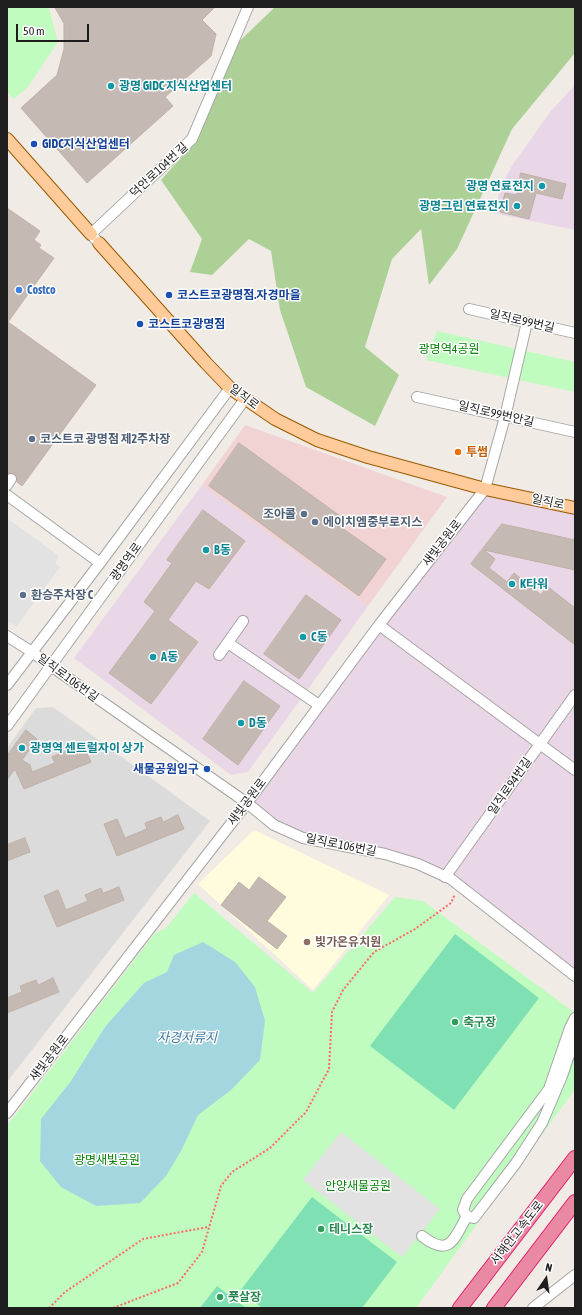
<!DOCTYPE html>
<html>
<head>
<meta charset="utf-8">
<style>
  body { margin:0 }
  #map { position:relative; width:582px; height:1315px; overflow:hidden; background:#f0ebe4; font-family:"Asap Condensed",sans-serif }
  canvas { display:block }
  .frame { position:absolute; inset:0; border:8px solid #1e1e1e; pointer-events:none }
  .north { position:absolute; left:526px; top:1259px; width:40px; height:40px; -webkit-text-stroke:3px #fff; paint-order:stroke; rotate:13deg; font-size:11px; font-weight:700; line-height:16px; text-align:center; color:#1e1e1e }
  .north::after { content:''; display:block; margin:auto; width:14px; height:18px; background:#1e1e1e; clip-path:polygon(50% 0,100% 100%,50% 72%,0 100%) }
  .scale { position:absolute; left:16px; top:24px; width:73px; height:18px; box-sizing:border-box; border:2px solid #1e1e1e; border-top:0; padding-left:5px; font-size:12px; line-height:14px; white-space:nowrap; color:#1e1e1e; -webkit-text-stroke:3px #fff; paint-order:stroke }
</style>
</head>
<body>
<div id="map">
<canvas width="582" height="1315"></canvas>
<div class="frame"></div>
<div class="north">N</div>
<div class="scale">50 m</div>
</div>
<script>
const ctx = document.querySelector('canvas').getContext('2d');
ctx.lineJoin = 'round';
function fillPath(path, color) { ctx.fillStyle = color; ctx.fill(path, 'evenodd'); }
function trace(path, color, width, dash) { ctx.strokeStyle = color; ctx.lineWidth = width; ctx.lineCap = dash ? 'butt' : 'round'; ctx.setLineDash(dash || []); ctx.stroke(path); }
function label(font, color, halo, rows, align = 'center') {
  ctx.font = font + ' "Asap Condensed","Noto Sans KR",sans-serif'; ctx.lineWidth = 3; ctx.setLineDash([]); ctx.textBaseline = 'middle'; ctx.strokeStyle = halo; ctx.fillStyle = color; for (const [text, x, y, turn = 0] of rows) {
    ctx.save(); ctx.translate(x, y); ctx.rotate((+turn || 0) * Math.PI / 180); ctx.textAlign = isNaN(turn) ? turn : align; if (halo) ctx.strokeText(text, 0, 0); ctx.fillText(text, 0, 0); ctx.restore();
  }
}
fillPath(new Path2D(`
  M53,707L210,821L7,1082V748L36,708Z`), '#dcdbdb');
fillPath(new Path2D(`
  M245,425L447,497L368,606L202,485Z`), '#f1d3d4');
fillPath(new Path2D(`
  M575,85V230L494,213L502,184L513,164L551,111Z
  M202,485L368,606L248,772L231,775L74,658Z
  M485,489L575,508V976L459,886L418,864L303,838L247,803Z`), '#e9d6e7');
fillPath(new Path2D(`
  M254,830L389,895L313,990L198,884Z`), '#fffcde');
fillPath(new Path2D(`
  M274,7H575V53L512,129L457,249L429,285L421,229L392,259L365,347L399,375L375,426L306,387L280,310L271,251L249,239L212,275L190,272L202,239L161,180L196,141L224,56L273,9Z`), '#add097');
fillPath(new Path2D(`
  M7,7H46L49,9L58,42L28,87L14,99L7,92Z
  M437,331L575,362V392L426,360Z
  M194,893L313,993L395,897L423,901L575,1013V1089L416,1308H7V1126L155,933L166,928Z`), '#c0fbbf');
fillPath(new Path2D(`
  M455,934L539,998L454,1110L370,1046Z
  M312,1197L397,1262L362,1308H262L240,1291Z
  M217,1286L246,1308H200Z`), '#7fe1b3');
fillPath(new Path2D(`
  M7,518L59,556L55,563L60,567L16,627L10,623L7,624Z
  M341,1132L440,1209L402,1257L303,1180Z`), '#e2e2e2');
fillPath(new Path2D(`
  M203,942L235,962L255,987L265,1021L260,1060L231,1090L198,1115L181,1151L166,1176L140,1203L96,1206L61,1187L40,1161L41,1119L71,1081L105,1027L144,983L167,972L174,955Z`), '#a3d6df');
const building = new Path2D(`
  M55,7H215L202,20L216,34L211,56L165,97L173,106L87,183L21,108L57,75L64,49V24Z
  M521,173L566,184L562,199L536,193L529,219L500,212L505,193L516,195Z
  M7,208L40,231L34,240L41,245L39,248L54,258L8,322L96,385L22,486L17,482V479L15,474L11,473L7,474Z
  M239,443L347,521L342,528L386,559L359,596L248,514L209,486Z
  M203,510L245,541L209,589L196,581L168,620L198,642L151,704L109,673L155,611L144,602L172,563L167,560Z
  M502,524L575,540V570L484,550L495,559L489,568L507,582L514,573L541,595L547,586L575,608V645L471,564Z
  M306,595L341,620L299,679L264,654Z
  M244,681L280,706L238,765L203,739Z
  M26,730L37,739L22,760L30,765L32,772L55,763L52,757L68,750L70,755L85,749L91,762L24,789L15,769L7,780V756Z
  M178,815L184,829L117,856L104,824L117,819L125,838L147,829L145,823L161,817L163,822Z
  M25,838L30,852L7,861V845Z
  M259,877L286,897L267,921L287,936L277,949L221,905L239,882L249,890Z
  M119,887L124,900L57,927L44,896L58,890L66,910L88,901L85,895L101,888L103,893Z
  M53,978L59,992L7,1013V998L22,992L20,986L36,980L38,985Z`);
fillPath(building, '#c4bab3');
trace(building, '#c2b0a6', 1);
const minor = new Path2D(`
  M96,240L91,234L192,139L248,7
  M469,309L575,333
  M417,397L575,432
  M7,485L11,479
  M7,495L100,563
  M379,625L575,770
  M7,636L32,652L51,666L247,803L274,825L303,838L385,854L418,864L451,879L575,976
  M228,643L319,705
  M219,655L243,621
  M7,685L100,563L230,388
  M7,726L245,399
  M445,877L575,695
  M575,1018L570,1028L549,1089L467,1199L463,1210C466,1216 468,1217 474,1218L477,1214L516,1163L542,1123L562,1076L575,1037
  M7,1113L247,803L379,625L485,489L505,417L527,322
  M422,1236C450,1258 454,1239 467,1216
  M533,1308L575,1275`);
const major = new Path2D(`
  M7,139L91,234
  M99,243L206,363L230,388L275,419L317,440L368,457L485,489L575,508`);
const highway = new Path2D(`
  M460,1308L575,1158
  M494,1308L575,1202`);
trace(minor, '#a5a5a5', 12);
trace(major, '#995a00', 14);
trace(highway, '#e01e71', 16);
trace(new Path2D(`
  M49,1308L65,1292L143,1239L208,1227
  M113,1308L178,1283L202,1252L221,1186L232,1172L270,1148L306,1112L329,1069L332,1012L343,990L374,952L415,929L451,903L455,894`), '#fe6a66', 2, [2, 2]);
trace(minor, '#fff', 10);
trace(major, '#ffcb9a', 12);
trace(highway, '#ea89a3', 14);
for (const [x, y, r, color] of [
  [111,86,4,"#0f9aa8"],
  [34,144,4,"#1a4fb4"],
  [542,186,4,"#0f9aa8"],
  [517,206,4,"#0f9aa8"],
  [19,290,4,"#3f7fe0"],
  [169,295,4,"#1a4fb4"],
  [140,324,4,"#1a4fb4"],
  [32,439,4,"#5c6f8a"],
  [458,452,4,"#e8710a"],
  [304,514,4,"#5c6f8a"],
  [315,522,4,"#5c6f8a"],
  [206,550,4,"#0f9aa8"],
  [512,584,4,"#0f9aa8"],
  [23,595,4,"#5c6f8a"],
  [303,637,4,"#0f9aa8"],
  [153,657,4,"#0f9aa8"],
  [241,723,4,"#0f9aa8"],
  [22,748,4,"#0f9aa8"],
  [207,769,4,"#1a4fb4"],
  [307,942,4,"#8d6e63"],
  [455,1022,4,"#2e9e5b"],
  [321,1229,4,"#2e9e5b"],
  [220,1297,4,"#2e9e5b"]
]) { const dot = new Path2D(); dot.arc(x, y, r, 0, 2 * Math.PI); ctx.fillStyle = color; ctx.fill(dot); trace(dot, '#fff', 1.5); }
label('bold 12px', '#0d838f', '#fff', [
  ["광명 GIDC 지식산업센터",119,86],
  ["광명 연료전지",534,186,"right"],
  ["광명그린 연료전지",509,206,"right"],
  ["B동",214,550],
  ["K타워",520,584],
  ["C동",311,637],
  ["A동",161,657],
  ["D동",249,723],
  ["광명역 센트럴자이 상가",30,748]
], 'left');
label('bold 12px', '#164399', '#fff', [
  ["GIDC지식산업센터",42,144],
  ["코스트코광명점.자경마을",177,295],
  ["코스트코광명점",148,324],
  ["새물공원입구",199,769,"right"]
], 'left');
label('12px', '#1e1e1e', '#fff', [
  ["덕안로104번 길",159,170,-43],
  ["일직로99번길",522,321,13],
  ["일직로",244,397,37],
  ["일직로99번안길",496,414,13],
  ["일직로",548,502,12],
  ["새빛공원로",442,543,-52],
  ["광명역로",126,562,-54],
  ["일직로106번길",68,678,36],
  ["일직로94번길",510,786,-55],
  ["새빛공원로",247,802,-53],
  ["일직로106번길",341,845,11],
  ["새빛공원로",49,1058,-52],
  ["서해안고속도로",517,1233,-52]
]);
label('bold 12px', '#366cbe', '#fff', [
  ["Costco",27,290]
], 'left');
label('12px', '#088108', '#fff', [
  ["광명역4공원",449,349],
  ["광명새빛공원",107,1160],
  ["안양새물공원",358,1186]
]);
label('bold 12px', '#4e5e75', '#fff', [
  ["코스트코 광명점 제2주차장",40,439],
  ["조아콜",296,514,"right"],
  ["에이치엠중부로지스",323,522],
  ["환승주차장 C",31,595]
], 'left');
label('bold 12px', '#c56008', '#fff', [
  ["투썸",466,452]
], 'left');
label('bold 12px', '#785e54', '#fff', [
  ["빛가온유치원",315,942]
], 'left');
label('bold 12px', '#27864d', '#fff', [
  ["축구장",463,1022],
  ["테니스장",329,1229],
  ["풋살장",228,1297]
], 'left');
label('italic 13px', '#4279a1', '#fff', [
  ["자경저류지",187,1038]
]);
</script>
</body>
</html>
